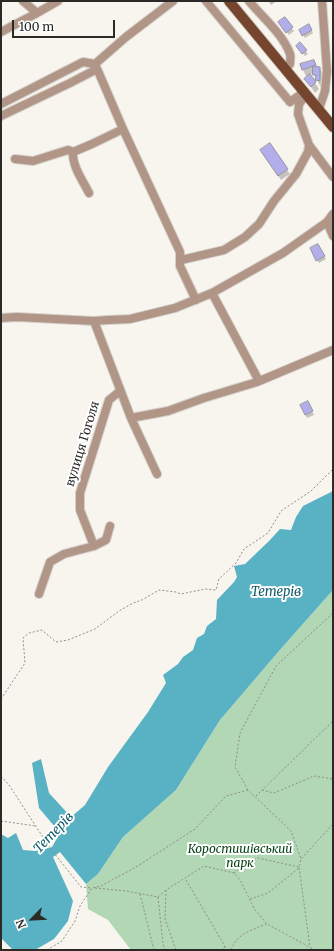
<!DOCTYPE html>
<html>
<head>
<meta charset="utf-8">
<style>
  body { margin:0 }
  #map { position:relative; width:334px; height:951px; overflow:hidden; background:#f8f4ee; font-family:Merriweather,serif }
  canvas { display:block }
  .frame { position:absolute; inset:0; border:2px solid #2b2a27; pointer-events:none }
  .north { position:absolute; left:12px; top:899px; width:40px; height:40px; -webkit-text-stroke:3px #fff; paint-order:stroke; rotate:246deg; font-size:11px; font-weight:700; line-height:16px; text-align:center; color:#2b2a27 }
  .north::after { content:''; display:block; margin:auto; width:14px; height:18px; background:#2b2a27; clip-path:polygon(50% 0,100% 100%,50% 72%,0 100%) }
  .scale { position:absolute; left:12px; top:20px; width:103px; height:18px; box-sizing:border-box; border:2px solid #2b2a27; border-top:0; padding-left:5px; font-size:12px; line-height:14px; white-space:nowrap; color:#2b2a27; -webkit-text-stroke:3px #fff; paint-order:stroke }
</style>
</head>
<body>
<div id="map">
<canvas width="334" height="951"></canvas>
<div class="frame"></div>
<div class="north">N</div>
<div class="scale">100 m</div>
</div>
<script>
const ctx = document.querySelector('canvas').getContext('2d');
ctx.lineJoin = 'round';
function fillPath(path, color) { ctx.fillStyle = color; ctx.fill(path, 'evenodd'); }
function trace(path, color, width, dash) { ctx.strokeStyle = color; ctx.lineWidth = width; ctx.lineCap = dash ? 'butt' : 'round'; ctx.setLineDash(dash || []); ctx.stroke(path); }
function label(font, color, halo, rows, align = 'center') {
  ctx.font = font + ' Merriweather,serif'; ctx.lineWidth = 4; ctx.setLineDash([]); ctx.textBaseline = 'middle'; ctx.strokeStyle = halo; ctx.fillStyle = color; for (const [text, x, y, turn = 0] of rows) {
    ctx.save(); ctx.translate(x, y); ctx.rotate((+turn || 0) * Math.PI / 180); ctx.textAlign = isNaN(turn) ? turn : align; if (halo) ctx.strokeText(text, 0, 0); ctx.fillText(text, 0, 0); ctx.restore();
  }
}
fillPath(new Path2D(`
  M333,590V950H131L108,920L88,909L86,884L98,874L123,837L176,790L220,720L279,651Z`), '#b1d7b5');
fillPath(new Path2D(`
  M333,491V590L279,651L220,720L176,790L123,837L98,874L86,884L60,852L53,857L73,901L68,921L54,939L35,950H13L1,938V834L8,838L16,833L23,850L35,851L52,847L60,833L39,808L32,763L41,759L49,793L71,817L85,805L108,767L148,712L166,683L163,675L178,664L183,657L193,650L197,638L204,634L207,626L216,619L217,600L234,582L237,577L234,566L245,564L269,541L280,529L291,530L296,517L303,506Z`), '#59b2c4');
fillPath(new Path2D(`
  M268,1H277L271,5Z
  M284,18L294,31L289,35L281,25Z
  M309,26L313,33L305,38L300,30Z
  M300,44L308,54L305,56L299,49Z
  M314,61L317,67L320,68L323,74V87L320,86L314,73L306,76L303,70Z
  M310,75L319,89L315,93L306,79Z
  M269,145L290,174L281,180L264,155Z
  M318,245L326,259L319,263L311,249Z
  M308,403L314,415L307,418L301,406Z`), '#0003');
const building = new Path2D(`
  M285,17L293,27L286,33L278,22Z
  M309,24L312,30L302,36L299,30Z
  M300,42L307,50L302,54L296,46Z
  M314,60L316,65L302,70L300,64Z
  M313,66L320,67V81L315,80L316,75H313Z
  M310,74L316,82L311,87L304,79Z
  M270,143L288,169L278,176L260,150Z
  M318,244L325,256L316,261L310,248Z
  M308,401L313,411L305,415L300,405Z`);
fillPath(building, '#b2aeec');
trace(building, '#95959b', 1);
const minor = new Path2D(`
  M23,1L37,13L58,1
  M206,1L290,102L304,92
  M249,1C262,17 283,34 290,54C291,57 290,61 290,64L286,69
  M1,32L37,13
  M95,64L123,129L180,252V266L196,300
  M95,64L126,37L173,1
  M306,95L299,104L298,114L309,145L333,177
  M1,104L83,62L95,64
  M319,109L325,91L327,71L322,1
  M1,116L70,83L97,69
  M15,159L33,161L68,150L73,152
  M89,193C83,181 72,166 73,152L92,144L123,129
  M327,222L333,236
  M181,260L224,250L245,237L259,224L274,201L296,174L308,152L309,145
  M212,293L259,381
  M1,318L17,317L94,321L108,320L130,319L175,308L212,293L283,253L327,222L333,214
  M94,321L131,418L168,411L204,398L257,382L333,350
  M131,418L157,474
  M94,546L106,540L110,526
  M39,594L50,562L64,554L94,546L80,510V493L109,400L120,391`);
const major = new Path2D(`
  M229,1L333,127`);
trace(minor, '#d3d0ca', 10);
trace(major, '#d3d0ca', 12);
trace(new Path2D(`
  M1,699L25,663L23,638L29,633L42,630L56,642L68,640L95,629L119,611L133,603L142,600L159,590L176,592L181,594L205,589L216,590L219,579L236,563L244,549L268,533L281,511L311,491L333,469
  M1,776L9,785L50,848L81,887L92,888
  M248,790L235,767L240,733L276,666L333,613
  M262,790L274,793L314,776L333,779
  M256,796L333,721
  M1,821L36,826
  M301,860L299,867L310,947
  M234,873L250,862L258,858L299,867
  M186,880L227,950
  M95,888L126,891L158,897
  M140,894L154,950
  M158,897L163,944L165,950
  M158,897L166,890
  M250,899L268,893L299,868
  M47,950L62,941L75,921L80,906L92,888L101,886L136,867L195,829L226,796L248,790L291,831L301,859L333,824
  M176,950L165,919L166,890L204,866L234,873L240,880L255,910L267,924L315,950
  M220,950L225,947
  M231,950C237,933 251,931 266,924`), '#8f8d89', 1, [2, 2]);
trace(minor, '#b19587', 8);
trace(major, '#75462d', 10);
label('12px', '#2b2a27', '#fff', [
  ["вулиця Гоголя",83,444,-73]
]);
label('italic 12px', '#003e12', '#fff', [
  ["Коростишівський",240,850],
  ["парк",240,864]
]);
label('italic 13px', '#115c6a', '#fff', [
  ["Тетерів",276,592],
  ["Тетерів",54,833,-46]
]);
</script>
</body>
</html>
